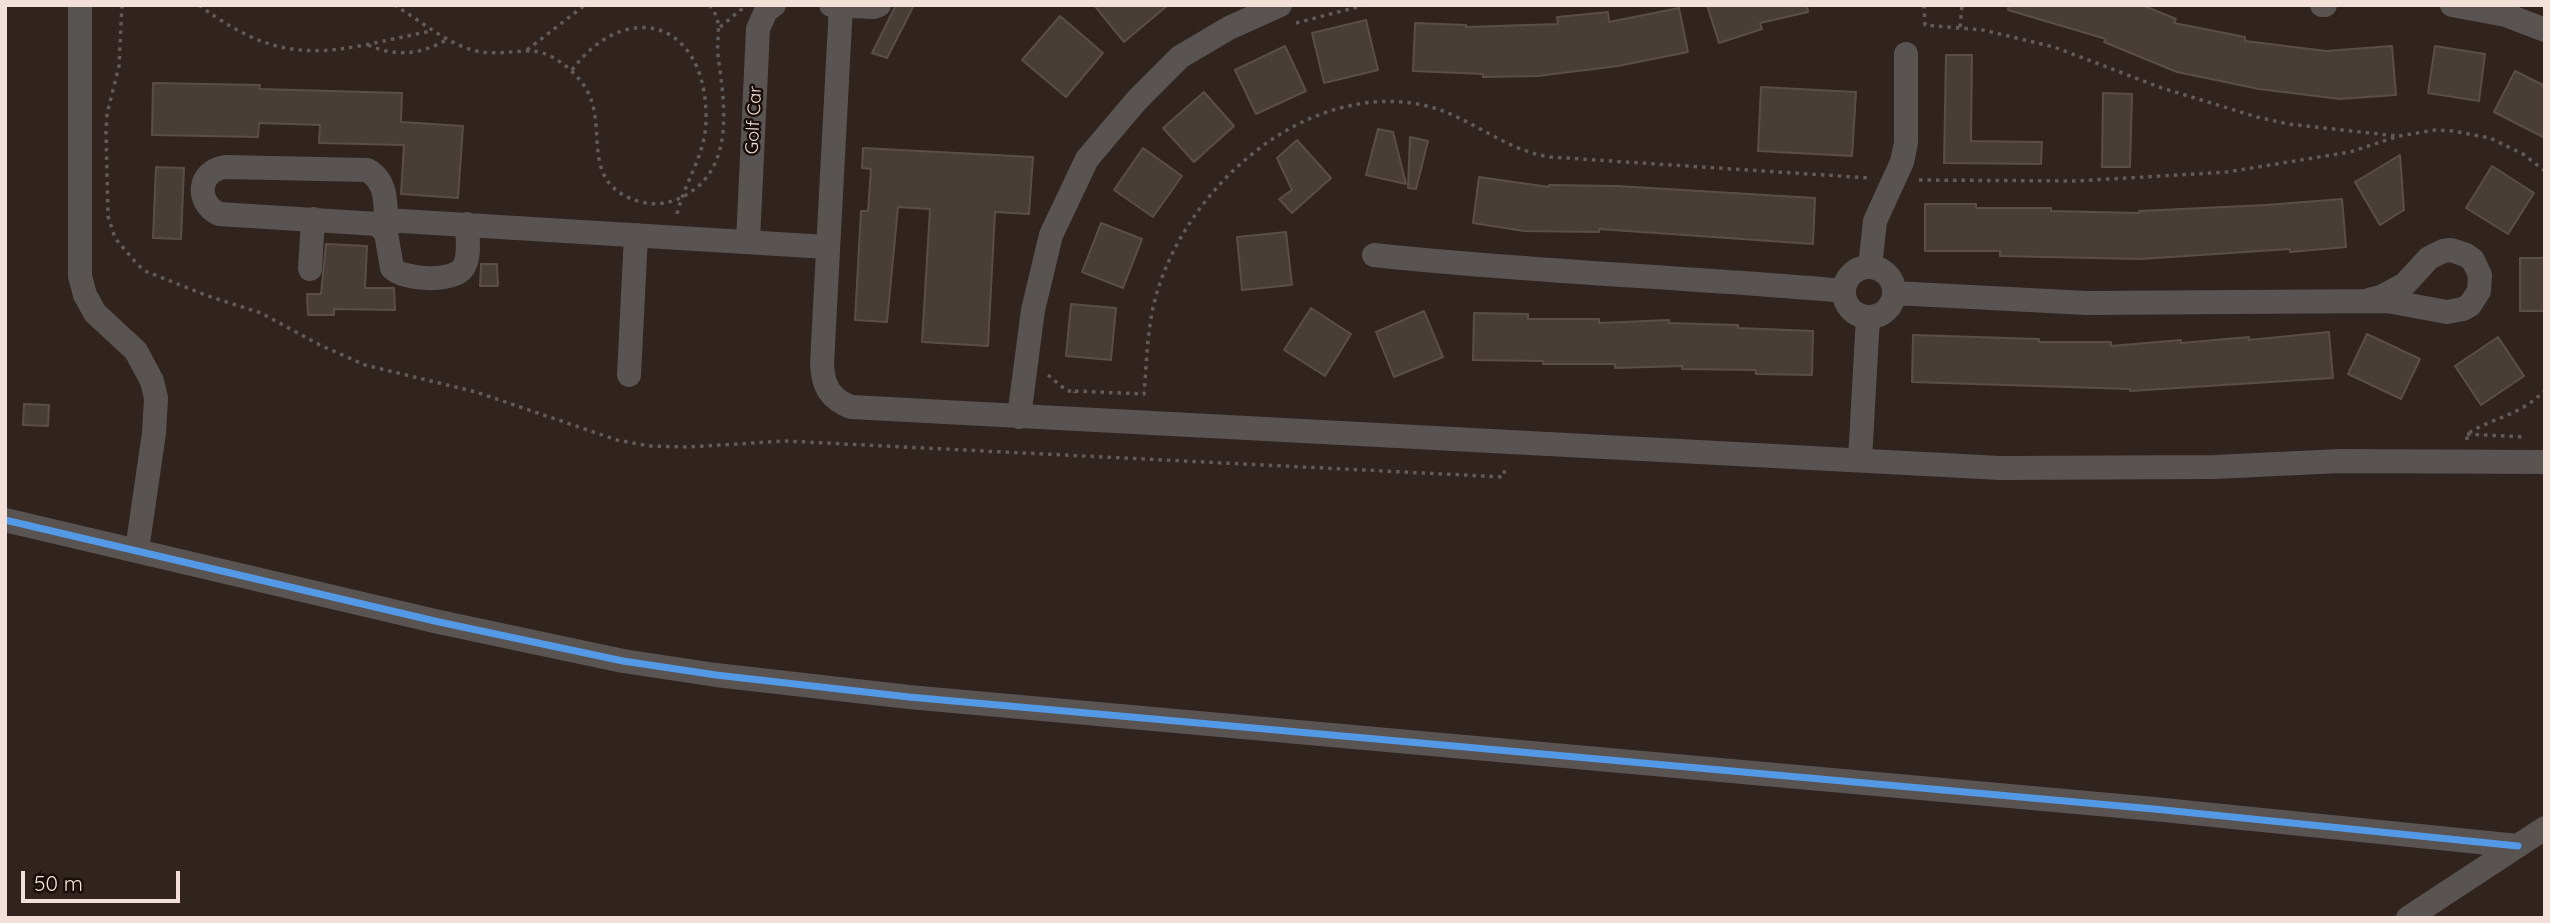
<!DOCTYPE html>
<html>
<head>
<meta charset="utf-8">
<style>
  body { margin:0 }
  #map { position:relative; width:2550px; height:923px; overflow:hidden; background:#31231e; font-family:Quicksand,sans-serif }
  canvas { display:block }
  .frame { position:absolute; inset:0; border:7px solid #f2e0d9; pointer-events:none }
  .scale { position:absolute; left:21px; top:871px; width:159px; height:32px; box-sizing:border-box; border:4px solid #f2e0d9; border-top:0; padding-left:9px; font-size:21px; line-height:24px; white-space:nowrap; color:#f2e0d9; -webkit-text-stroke:5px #180d08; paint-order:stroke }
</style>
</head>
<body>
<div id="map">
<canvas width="2550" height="923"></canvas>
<div class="frame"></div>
<div class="scale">50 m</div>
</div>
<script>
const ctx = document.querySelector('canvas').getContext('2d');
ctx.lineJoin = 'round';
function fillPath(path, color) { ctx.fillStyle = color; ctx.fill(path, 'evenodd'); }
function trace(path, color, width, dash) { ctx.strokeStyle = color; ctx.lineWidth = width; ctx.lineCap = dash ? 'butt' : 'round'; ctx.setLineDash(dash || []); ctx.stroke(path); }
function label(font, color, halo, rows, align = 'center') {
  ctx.font = font + ' Quicksand,sans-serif'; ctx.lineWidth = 5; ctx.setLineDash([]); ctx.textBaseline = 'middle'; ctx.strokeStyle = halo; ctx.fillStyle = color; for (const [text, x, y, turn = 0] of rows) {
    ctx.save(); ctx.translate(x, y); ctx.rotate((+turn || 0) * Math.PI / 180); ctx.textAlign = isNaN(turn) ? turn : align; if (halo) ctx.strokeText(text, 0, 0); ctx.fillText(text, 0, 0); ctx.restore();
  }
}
const building = new Path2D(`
  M896,5H914L887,58L872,53Z
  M1094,5H1168L1124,42Z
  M1707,5H1807L1808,12L1760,23L1762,29L1719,43Z
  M2009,5H2142L2176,19L2174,23L2245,37V41L2326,51L2392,46L2396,95L2340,99L2259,89L2177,72L2104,42L2106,39L2008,10Z
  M1679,8L1688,52L1618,66L1538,76L1483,77V74L1413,71L1415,23L1466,25V27L1558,24L1557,17L1608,12L1609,22Z
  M1060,16L1103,53L1066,97L1022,60Z
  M1366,20L1378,70L1324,83L1312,33Z
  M1285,46L1306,91L1256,114L1235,70Z
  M2435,46L2485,54L2479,101L2428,93Z
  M1946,55H1972L1971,141L2042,142L2041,164L1944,163Z
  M2515,71L2545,86V138L2494,112Z
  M153,83L260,85L259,89L402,93L401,122L463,126L458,198L401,194L404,145L319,143L320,125L259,123L258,137L152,135Z
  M1761,87L1856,92L1852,156L1758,151Z
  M1204,92L1234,126L1194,162L1163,128Z
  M2103,93L2132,94L2130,167H2102Z
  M1378,129L1393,132L1406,184L1366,175Z
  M1410,137L1428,141L1416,189L1408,188Z
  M1297,140L1331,178L1292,213L1279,199L1292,190L1277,158Z
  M863,148L1033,157L1029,214L995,212L988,346L922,342L930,209L898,207L887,322L855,320L861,211H868L871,169L862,168Z
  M1143,148L1182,176L1153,217L1114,190Z
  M2400,155L2404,210L2380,225L2355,182Z
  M2492,166L2534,193L2508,234L2466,208Z
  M156,167L184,168L181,239L153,238Z
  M1479,177L1549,187V185L1617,186L1815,198L1813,244L1599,229V232L1524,231L1473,223Z
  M2342,199L2346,247L2290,252V249L2141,259L2000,256V251H1925V204H1976V208H2051V211L2139,213V211L2266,205Z
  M1101,223L1142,239L1123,288L1082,272Z
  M1286,232L1292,285L1242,290L1237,237Z
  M326,244L367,246L365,288H394L395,310L334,309V315H308L307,294H321Z
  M2520,258H2545V311H2520Z
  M481,264H497L498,286H480Z
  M1071,304L1116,308L1111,360L1066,356Z
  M1311,308L1351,334L1325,376L1284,350Z
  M1424,311L1443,357L1394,377L1376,332Z
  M1474,313L1528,314V319H1599V323L1669,320V323L1738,325V328L1813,331L1812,375L1756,374V370L1682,369V366L1615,368V364H1543V361L1473,360Z
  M2329,332L2333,378L2130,391V389L1912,382L1913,335L2039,339V342H2111V346L2181,340V343L2249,337V340Z
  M2367,334L2420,359L2401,399L2348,374Z
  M2498,337L2524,376L2481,405L2455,366Z
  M24,404L49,405L48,426L23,425Z`);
fillPath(building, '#493d38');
trace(building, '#5b4e49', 2);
trace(new Path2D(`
  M122,5L119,66L107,114L106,132L108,216L115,238L137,264L145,271L208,296L261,313L320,345L365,365L476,392L617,440L649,446L688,447L785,441L1503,477L1506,465
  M199,5C288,72 332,51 431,31
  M394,5C420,20 443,41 472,50C490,55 506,52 525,51C546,49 566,64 579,79C616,120 571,182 641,202C657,206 672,203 686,195C736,166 724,102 718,55C716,35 724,21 709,5
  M1507,5H1513
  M1924,5L1925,25L1983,30L2054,47L2162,88L2257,117L2288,124L2397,136
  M1296,23L1365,5
  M720,27L743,8
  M1960,27L1962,5
  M368,45C396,57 421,55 448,39
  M527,50L585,5
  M572,70C624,0 703,18 706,112C708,153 686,177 677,214
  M1919,180L2075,181L2227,172L2350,152L2399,136L2435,130L2453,131L2490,138L2523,154L2545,171
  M1048,375L1067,391H1075L1074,393
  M1075,391L1144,394C1147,359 1147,323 1158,289C1191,184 1306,81 1423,105C1469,115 1503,150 1550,157L1870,178
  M2467,434L2522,437
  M2467,440V434C2494,417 2520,416 2545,390`), '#625b59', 3.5, [3.5, 5]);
trace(new Path2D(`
  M80,5V276L85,295L95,313L136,351L152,381L156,398L154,433L137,550
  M831,5L873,7L879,5
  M841,5L822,364C823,386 830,399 851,407L2000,468L2215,467L2340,461L2545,462
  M2322,5H2325
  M2452,5L2506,15L2545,30
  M385,220L827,247
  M386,233C385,211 390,182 367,170L225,167C198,171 195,202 219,214L377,224L386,233L392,268C403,280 453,283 463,268C471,257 467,237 467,224
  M748,241L758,29L766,11L774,5
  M1374,255C1530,272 1687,277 1844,291
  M1870,267L1875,221L1902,162L1906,143V54
  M1844 292a25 25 0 1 1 50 0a25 25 0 1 1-50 0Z
  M310,269L313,219
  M1894,293L2087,303L2387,301L2447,312L2463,309L2470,305L2479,291L2480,275L2473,260L2466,255L2451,250L2443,251L2429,258L2405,284L2381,297L2369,300
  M629,375L636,235
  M1019,417L1033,310L1051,235L1087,159L1137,100L1180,57L1229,28L1280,5
  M1860,460L1868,317
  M5,520L439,622L623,661L716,675L909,697L2154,809L2518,846
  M2408,918L2545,828`), '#595352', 24);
trace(new Path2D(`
  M5,520L439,622L623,661L716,675L909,697L2154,809L2518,846`), '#5399e6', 7);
label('18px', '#f2e0d9', '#180d08', [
  ["Golf Car",754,120,-87]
]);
</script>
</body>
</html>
